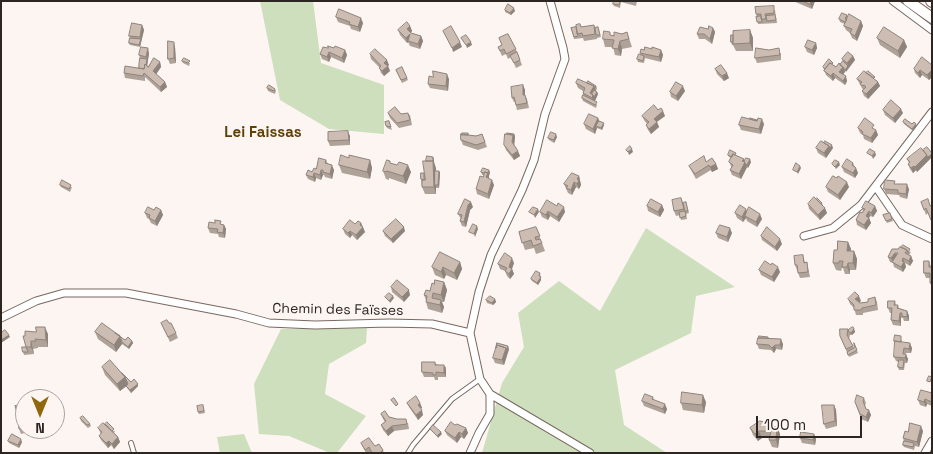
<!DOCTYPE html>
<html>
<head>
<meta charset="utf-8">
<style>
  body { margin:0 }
  #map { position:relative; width:933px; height:454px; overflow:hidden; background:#fcf5f1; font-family:"Space Grotesk",sans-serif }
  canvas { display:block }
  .frame { position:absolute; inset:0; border:2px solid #2c2522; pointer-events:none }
  .north { position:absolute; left:15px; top:389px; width:50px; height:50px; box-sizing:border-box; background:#fcf5f1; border:1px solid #a9a29e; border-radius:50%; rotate:180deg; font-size:14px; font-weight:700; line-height:20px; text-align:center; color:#2c2522 }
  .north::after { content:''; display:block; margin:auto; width:18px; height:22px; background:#8f670d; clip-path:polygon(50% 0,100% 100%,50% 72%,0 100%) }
  .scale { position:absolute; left:756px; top:416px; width:106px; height:22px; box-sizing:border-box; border:2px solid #2c2522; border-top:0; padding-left:6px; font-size:15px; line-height:18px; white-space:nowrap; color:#2c2522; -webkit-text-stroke:4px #fcf5f1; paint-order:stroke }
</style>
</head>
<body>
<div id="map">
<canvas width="933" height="454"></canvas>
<div class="frame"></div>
<div class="north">N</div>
<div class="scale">100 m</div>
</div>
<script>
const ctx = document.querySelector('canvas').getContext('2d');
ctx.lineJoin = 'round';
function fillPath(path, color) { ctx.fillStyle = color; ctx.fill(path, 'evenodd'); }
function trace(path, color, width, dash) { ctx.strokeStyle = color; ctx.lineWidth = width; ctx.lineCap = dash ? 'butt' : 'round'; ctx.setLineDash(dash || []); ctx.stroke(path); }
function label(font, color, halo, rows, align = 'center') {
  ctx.font = font + ' "Space Grotesk",sans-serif'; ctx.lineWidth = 4; ctx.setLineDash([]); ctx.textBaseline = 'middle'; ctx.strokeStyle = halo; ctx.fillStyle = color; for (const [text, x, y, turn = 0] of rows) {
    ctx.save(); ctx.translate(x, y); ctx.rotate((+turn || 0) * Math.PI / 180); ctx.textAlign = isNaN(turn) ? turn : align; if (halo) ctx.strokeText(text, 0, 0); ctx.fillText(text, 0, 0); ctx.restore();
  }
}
fillPath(new Path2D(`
  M260,1H313L321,63L384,85V134L329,129L280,100Z
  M646,228L735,287L696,296L691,333L615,370L624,425L667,453H482L502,383L524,347L518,313L559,281L600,311Z
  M367,328L366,343L329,364L325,394L366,416L337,453H330L289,436L259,434L254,384L281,329Z
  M244,434L252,453H220L217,437Z`), '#cddfbd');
const lane = new Path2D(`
  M131,443L134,453
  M408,453L413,445L452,399L480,379`);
const street = new Path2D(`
  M893,1L932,30
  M876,187L902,225L932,239
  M804,236L833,228L861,205L932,112
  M1,318L36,301L64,293H126L236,314L269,323L315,325L389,323L432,324L470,333L480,379L490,394L590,453
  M470,333L479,292L491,255L522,190L534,160L545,114L565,59L563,48L550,1
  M470,453L479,433L490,414V394
  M925,453L932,441`);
const secondary = new Path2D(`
  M908,1L932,18
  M931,1L932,2`);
trace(lane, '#786860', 6);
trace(street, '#786860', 9);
trace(secondary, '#786860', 12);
trace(lane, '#fff', 4);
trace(street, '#fff', 7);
trace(secondary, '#fff', 10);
fillPath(new Path2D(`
  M614,1H637L636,6L621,2L620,8L614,6L613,4Z
  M793,1H815L812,9Z
  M505,10L515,11L511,15L505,12Z
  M775,10L777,23L758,24L756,14Z
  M847,15L848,18L861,21L863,26L857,41L852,38L850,33L846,30L844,26L845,24L840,22L839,19Z
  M336,17L363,23L360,32L351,29L350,26L338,22Z
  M580,24L582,27L594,25L595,28L598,27L601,37L597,38V39L584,41L583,38L574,39L571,28L576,27Z
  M142,25L144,30L140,47L130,45L129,43L130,38L129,36Z
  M410,26L412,31L411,33L421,36L423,41L420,49L410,46L408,42L407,43L400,35L398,30Z
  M713,28L715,32L712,44L705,39H699L697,34L708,29Z
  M750,30L753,38V51H736L733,45H732L731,42Z
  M627,32L632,47L622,49L621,56L615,55L613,47H605L603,39L612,35L614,36Z
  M508,34L517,52L522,65L516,68L511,57L508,59L506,54L502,56L498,47L502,45L499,38Z
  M877,38L904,40L907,47L900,58L880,45Z
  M816,43L817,48L814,55L807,52L805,47Z
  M175,47L176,63L170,64L168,59Z
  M328,48H334L345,50L347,55L344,63L331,57L329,62L322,59L320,54Z
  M652,49L661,50L663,55L661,62L645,58L644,63L638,62L637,59L641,55L640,53L644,50Z
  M149,53L147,66L160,62L161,67L156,74L165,82L167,87L161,92L145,77V81L125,78L124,73L139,68L140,58L139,55Z
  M781,53V60L757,63L755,58Z
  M370,54L389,65L388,66L390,71L384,76L381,73L379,67L371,59Z
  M853,56L855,60L843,74L847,81L845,85L835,78L833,81L826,75L823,67L834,65L836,67L840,65L843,61L842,59Z
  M182,61L190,63L189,66L183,63Z
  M932,65V77L929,80L922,75L920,78L915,73L914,69Z
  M402,67L408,80L402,83L396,70Z
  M715,69L729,78L724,81L717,74Z
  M449,79L448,91L430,88L428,84Z
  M857,79L876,80L878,82L880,86L868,99L864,96L862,91L863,90Z
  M576,83H587L596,86L597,88L596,91L597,92L598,94L595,101L597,105L596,108L583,101L582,98L583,95V91L578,88Z
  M523,85L525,90V95L527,99L529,108L517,110L515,102H514L512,98Z
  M267,88L275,89L276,91L275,94L268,91Z
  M685,91L678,101L671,97L670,92Z
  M658,110L665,116L657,122L659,127L651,134L648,130L646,125L647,124L644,120L642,116Z
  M883,110L903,113L895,123L885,115Z
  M388,113L410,115L412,125L399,128L390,118Z
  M598,118L599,121L604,125L602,130L597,128L595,134L586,129L584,124Z
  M389,121L392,130L387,128L385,122Z
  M903,122L917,126L913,131L904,124Z
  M764,124L761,134L741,130L739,125Z
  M858,128L876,130L878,135L872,143L864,139L863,135L860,133Z
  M335,132L350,136V145L330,146L328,141Z
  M468,133L469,135L476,136L482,134L487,147L478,150L463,145L461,140Z
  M514,134L515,137L514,145L520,156L514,160L506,150L504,145Z
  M557,137L554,143L549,140L548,138Z
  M816,148H833L826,158L818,153Z
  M923,150L932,153V157L917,172L916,170L913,173L910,169L908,164L909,163L907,159Z
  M728,155H736L744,161L751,162L748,168L747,167L741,179L732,175L730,170L732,168L729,162L731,158L729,157Z
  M349,158L370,160L372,168L370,179L342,173L339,165Z
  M434,159V162L436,171H439L440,173L439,188H436V187V194H425L422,187L421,179Z
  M326,160L328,164L334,170L332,179L325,177L324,175H323L321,180L316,178L315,182L308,179L306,175L316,169Z
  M706,162L716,164L718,169L712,172L711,170L696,179L691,170L689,166Z
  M391,163L411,172L406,184L389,178V180L386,179L383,171Z
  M853,163L858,173L855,178L844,172L842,167Z
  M481,172H490L489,176V179L494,185L489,199L477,194L476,189L484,175H482Z
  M579,176L581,185L579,189L576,187L572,195L568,193L564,184Z
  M896,184L909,189L907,199L900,197L899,195L886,194L884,189Z
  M60,185L72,187L70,192L61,187Z
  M826,187H849L840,200L828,192Z
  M681,198L683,203L686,202L689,213L686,214L687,219L681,220L680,215L676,216L674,211Z
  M921,202L930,206L932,205V223L928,213L926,215Z
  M822,203L823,206L827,213L820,220L809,209L808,204Z
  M662,205L664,210L660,217L648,211L647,206Z
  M875,206L877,211L873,217L870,216L869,218L871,223L866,230L857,225L856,220L863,211L862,208Z
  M473,207L470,210L466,227L462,226L460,221L461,219L458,214Z
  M154,210H161L163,215L157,226L151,223L149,219L147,218L145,213Z
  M540,212H565L559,222L550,216L548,220L542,217Z
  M747,212L762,219L757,227L747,221L746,218L743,222L737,218L735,213Z
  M890,213L893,221L887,223L883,215Z
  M361,223L365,232L357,240L352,235L350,238L345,234L343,229L355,224Z
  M222,224L224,225L226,229L225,238L219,237L218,234L210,233L208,228Z
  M536,227L545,251L536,254L534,248L525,250L519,232Z
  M383,231H405L393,243L385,236Z
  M716,233H732L728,242L718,238Z
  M761,236L782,244L777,251L762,240Z
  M848,242L851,249L850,251H854L857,259L856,270H850V274H845L843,268H842L841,271L836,270L833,263L837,250Z
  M892,249L911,252L909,255L911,256L913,261L910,266L905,263L906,267L903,272L894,267L893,263L890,262L888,257Z
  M803,255L805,263L807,262L810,277L800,278L797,270L795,265Z
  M929,261L931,267H932V287L930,283V278H926L924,273Z
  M460,262L462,269L457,280L446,275L444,279L435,275L432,267Z
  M514,263L512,269L514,274L510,279L507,276L505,271L500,269L498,264Z
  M771,265L780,272L774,282L761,275L759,270Z
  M540,273L541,280L538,285L532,281L531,279Z
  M444,282L447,290L444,302H442L444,307L442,313L428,309L426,302V300L424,295L430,291L434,284Z
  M391,287L410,295L404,302L392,292Z
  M875,297L877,302L878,310L863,313V315H856L854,308L850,304L848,299L861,301L859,302L860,303L868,302Z
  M495,299L496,302L493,305L487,303L486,300Z
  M895,301L896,305H898L899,308L907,311L909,316V321H904L903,318H901V326L893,325L891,320L892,313H890L888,308Z
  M161,323L176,333L178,338L170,342Z
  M854,329L855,332L852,335H850L849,339L854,348V343L858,353L849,357L840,336L848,330Z
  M95,332L125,340L132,341L133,343L129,349L122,344L116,352L98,339Z
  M48,334V347H38V348L33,349L34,354L24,355L23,352L26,347L23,336Z
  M768,337L769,338L783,344L782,350L776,349L774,353L771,350L759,349L757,344Z
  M902,339V342L912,348L911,353H906L905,354L908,359L907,363H905L904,370H899L898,367L899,362L896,361L894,357Z
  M509,349L504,365L495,363L493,358Z
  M435,362L436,364L446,367V377H438V380H435L434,377H424L422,372Z
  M102,367L122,373L131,382L138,384V386L131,393L127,388L126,386L127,385L120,391L105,375Z
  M932,393V406L927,404L926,407L920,405L918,400Z
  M653,397L654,400L667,409L665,414L644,406L642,401Z
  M864,398L866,403L865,405L866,409L871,415L868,422L861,419L855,402Z
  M706,402L704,413L683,410L681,403Z
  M407,403H420L422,408L420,409L423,415L418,420L409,407Z
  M25,405V429H38L21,434L19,429Z
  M203,405L205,413L199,414L198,412Z
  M834,405L836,410L837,426L826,429L824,424Z
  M381,414L408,423L409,429L394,431L388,436L383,430L381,425L385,422L383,419Z
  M80,418L90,424L91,426L88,428L81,421Z
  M455,425L466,428L468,433L464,439L461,437L457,443L447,435L445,431Z
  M770,427H777L780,434L778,448L772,447L769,440L770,438H762L758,441L753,435L750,428Z
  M98,428L115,431L114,433L118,437L120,442L114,449L111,445L108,448L101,440L99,436L101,434Z
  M923,431L919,447L915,446L914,450L904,447L903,445L904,441L903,438L908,432Z
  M814,434L816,439L815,445L802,443L800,438Z
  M8,441L22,442L19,448L9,443Z
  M361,443L375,446L383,450L384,453H366Z`), '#afa298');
fillPath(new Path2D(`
  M811,1H815L812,9L810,4Z
  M514,8L515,11L511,15L510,13Z
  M361,18L363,23L360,32L358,27Z
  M861,21L863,26L857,41L855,36Z
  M142,25L144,30L140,47L139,45L141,39L140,37Z
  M410,26L412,31L409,34L407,29Z
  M713,28L715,32L712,44L710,39Z
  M750,30L753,38V51L750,43Z
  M410,34L408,41V42L407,43L406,38Z
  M421,36L423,41L420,49L418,44Z
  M904,40L907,47L900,58L898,51Z
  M620,41L622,49L621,56L618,49Z
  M174,42L175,47L176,63L174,58Z
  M460,42L462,47L453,52L452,48Z
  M471,42L472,45L467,48L466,45Z
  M816,43L817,48L814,55L812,50Z
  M148,48L149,53L146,74L145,72L147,59L146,57Z
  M345,50L347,55L344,63L342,58Z
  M661,50L663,55L661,62L659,57Z
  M329,52L331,57L329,62L327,57Z
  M853,56L855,60L849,68L847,63Z
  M387,60L389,65L388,66L390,71L384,76L382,71L384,63Z
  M160,62L161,67L155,76L153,71Z
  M848,66L849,68L846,72L845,70Z
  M843,67L845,72L841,77L839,72Z
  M920,70L922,75L920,78L918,73Z
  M932,70V77L929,80L927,75Z
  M727,73L729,78L724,81L722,76Z
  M833,73L835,78L833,81L831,76Z
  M447,74L449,79L448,91L446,86Z
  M846,76L847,81L845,85L843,81Z
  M165,82L167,87L161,92L160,87Z
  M878,82L880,86L868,99L866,94Z
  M523,85L525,90V100L523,95Z
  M594,86L596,91L594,95L597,92L598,94L594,103L590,93Z
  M683,86L685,91L678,101L676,96Z
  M901,109L903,113L895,123L893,118Z
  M663,111L665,116L655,123L654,119Z
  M598,118L600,123L596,126L597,128L595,134L593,129Z
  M762,119L764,124L761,134L759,129Z
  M657,122L659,127L651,134L649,129Z
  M604,123V125L602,130L601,128Z
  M916,124L917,126L913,131L912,129Z
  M876,130L878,135L872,143L871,138Z
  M348,131L350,136V145L349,140Z
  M514,134L515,137L514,147L512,142L513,135Z
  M556,134L557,137L554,143V140Z
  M832,145L833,148L826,158L824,153L829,146Z
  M632,149L633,152L629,155L628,152Z
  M518,151L520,156L514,160L512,155Z
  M875,152L876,155L873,159L872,156Z
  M932,154V157L917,172L915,167L927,155Z
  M433,157L434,159V162L436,168V194L434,187L432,163Z
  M744,159L747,167L741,179L739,174L742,161Z
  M750,159L751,162L748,168L747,165Z
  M370,160L372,168L370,179L367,172Z
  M839,162L840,165L836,169L835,167Z
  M716,164L718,169L712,172L710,167Z
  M332,165L334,170L332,179L330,174Z
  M408,165L411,172L406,184L403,176Z
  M800,166L801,168L798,174L797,172Z
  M914,166L916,170L913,173L911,168Z
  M856,168L858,173L855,178L853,173Z
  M321,170L323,175L321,180L320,175Z
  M489,170L490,172L489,176V178L486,177Z
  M439,171L440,173L439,188L438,185Z
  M314,173L316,178L315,182L313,177Z
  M579,176L581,185L579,189L577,184V179Z
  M492,180L494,185L489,199L488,194Z
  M574,182L576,187L572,195L571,190Z
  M847,182L849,187L840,200L838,195Z
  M907,184L909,189L907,199L906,194Z
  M471,202L473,207L470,210L466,227L464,222L468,205Z
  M662,205L664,210L660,217L658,212Z
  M875,206L877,211L873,217L871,213Z
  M564,207L565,212L559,222L557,217Z
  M825,208L827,213L820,220L818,215Z
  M538,209L539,212L535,218L534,215Z
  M746,209L748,214L745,216L746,218L743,222L742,217Z
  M161,210L163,215L157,226L155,221Z
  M548,211L550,216L548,220L546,215Z
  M869,211L870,216L869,218L871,223L866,230L864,225L866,216Z
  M760,214L762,219L757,227L756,222Z
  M361,223L365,232L357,240L356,235Z
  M224,225L226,229L225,238L223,233Z
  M477,226L478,229L475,237L474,234Z
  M404,227L405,231L393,243L391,239Z
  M730,228L732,233L728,242L727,237Z
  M350,231L352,235L350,238L348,233Z
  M780,239L782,244L777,251L775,247Z
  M848,242L851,249L850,258L847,251Z
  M854,251L857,259L856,270L853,263Z
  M895,253L897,257L892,261L893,263L891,258Z
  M911,256L913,261L910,266L909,261Z
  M512,258L514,263L511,271L512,269L514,274L510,279L509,274V267Z
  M903,258L906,267L903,272L901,267L902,261Z
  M460,262L462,269L457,280L454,273Z
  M848,263L850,270V274L847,267Z
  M443,267L446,275L444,279L441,272Z
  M778,267L780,272L774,282L772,277Z
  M541,277V280L538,285L537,283Z
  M444,282L447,290L444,302L441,295Z
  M409,290L410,295L404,302L402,297Z
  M393,296L394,298L390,303L389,301Z
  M859,296L861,301L857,304L855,299Z
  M495,299L496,302L493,305L492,303Z
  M441,300L444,307L442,313L440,305Z
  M907,311L909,316V321L907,317Z
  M900,313L901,318V326L899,321Z
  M45,327L48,334V347L46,340Z
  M854,329L855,332L852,335L851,333Z
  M9,335L10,337L1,343V340Z
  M120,336L122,344L116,352L114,345Z
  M781,339L783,344L782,350L780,345Z
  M31,341L33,349L34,354L31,347Z
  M132,341L133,343L129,349L128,347Z
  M910,343L912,348L911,353L909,349Z
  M775,345L776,349L774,353L772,348Z
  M508,346L509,349L504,365L502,360L506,348Z
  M906,354L908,359L907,363L905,358Z
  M444,365L446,370V377L444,373Z
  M125,377L128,385L120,391L117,384Z
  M138,384V386L131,393L130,390Z
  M703,395L706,402L704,413L702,405Z
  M925,399L927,404L926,407L924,402Z
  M420,403L422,408L419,409L418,405Z
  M665,404L667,409L665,414L663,409Z
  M834,405L836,410L837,426L835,421Z
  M422,410L423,415L418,420L416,415Z
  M869,410L871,415L868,422L866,417Z
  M392,426L394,431L388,436L386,431Z
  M921,426L923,431L919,447L917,442Z
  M777,427L780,434L778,448L776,440Z
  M466,428L468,433L464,439L462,434Z
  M759,431L762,438L758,441L755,434Z
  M441,432L442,434L438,438L437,436Z
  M459,432L461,437L457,443L455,438Z
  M814,434L816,439L815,445L813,440Z
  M118,437L120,442L114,449L112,444Z
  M21,439L22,442L19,448L18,445Z
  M109,441L111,445L108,448L106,443Z`), '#8f847c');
const building = new Path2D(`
  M614,1H620L619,5L613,4Z
  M803,1H811L810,4Z
  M508,4L514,8L510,13L505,10Z
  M774,6V13L765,14L766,19H761V14H756L755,7Z
  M339,9L361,18L358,27L349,24L350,22L336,17Z
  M842,13L847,15L845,19L847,20L845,22L839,19Z
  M849,14L861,21L855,36L850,33L852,29L844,26Z
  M775,15L776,20L767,21L766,16Z
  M761,16L762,22H757L756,17Z
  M407,22L410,26L407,29L411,33L421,36L418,44L408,41L410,34L406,38L398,30Z
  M132,23L142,25L140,37L129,36Z
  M580,24L581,27L594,25L595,34L583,36L582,33L577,34L576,25Z
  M451,26L460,42L452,48L443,31Z
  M709,26L713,28L710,39L704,34H697L700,27L708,29Z
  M576,27L578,36L574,37L571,28Z
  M598,27L600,35H596L595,28Z
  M884,27L904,40L898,51L877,38Z
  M750,30V43L733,44V31Z
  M604,31L610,32V35L614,36V32L622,34L627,32L629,39L620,41L618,49L612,48L614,40L603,39Z
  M508,34L516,49L506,54L504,49L500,51L498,47L502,45L499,38Z
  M466,35L471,42L466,45L461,38Z
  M731,35H733V42H731Z
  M130,38L141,39L139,45L129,43Z
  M808,40L816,43L812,50L805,47Z
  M168,41L174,42V58L168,59Z
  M328,46L334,48L335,46L345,50L342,58L329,52L327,57L320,54L323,47L328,48Z
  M141,47L148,48L146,57L139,55Z
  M645,47L652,49V47L661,50L659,57L640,53L641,49L644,50Z
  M756,48L769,50L779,48L780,55L755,58Z
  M375,49L387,60L384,63L388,66L382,71L379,68L381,66L370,54Z
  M517,52L520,60L514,63L510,56Z
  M848,52L853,56L847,63L842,59Z
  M639,54L644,56L643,61L637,59Z
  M922,57L932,65V70L927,75L920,70L918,73L914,69Z
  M140,58L147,59L146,65L145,64L144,69L139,68Z
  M154,58L160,62L153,71L165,82L160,87L144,73L143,76L124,73L125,66L144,69L145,64L148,67Z
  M184,58L190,61L188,63L182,61Z
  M829,59L833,63L832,64L830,63L825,69L823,67Z
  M843,61L848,66L845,70L843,67L840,65Z
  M830,63L836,67L839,63L843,67L839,72L846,76L843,81L833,73L831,76L824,71Z
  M721,65L727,73L722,76L715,69Z
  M402,67L407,78L401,80L396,70Z
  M433,71L447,74L446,86L428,84L429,76L433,77Z
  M864,71L878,82L866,94L862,91L866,87L864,85L863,86L860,84L862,82L857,79Z
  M868,71L875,77L874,78L866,73Z
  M578,79L594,86L590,93L593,95L592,98L583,93L585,88L576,83Z
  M588,81L596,86L595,88L594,86L587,83Z
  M676,82L683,86L676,96L670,92Z
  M269,85L275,89L274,91L267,88Z
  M523,85V95H525L527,103L516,105L514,97L512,98L511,87Z
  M594,90L597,92L594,97L593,95L592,94Z
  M583,95L597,102L595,105L582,98Z
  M891,100L901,109L893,118L883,110Z
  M654,105L658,110L661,108L663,111L654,119L657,122L649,129L646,125L649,122L642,116Z
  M395,107L401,114L408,113L410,120L397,123L388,113Z
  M589,114L598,118L593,129L584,124Z
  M742,117L757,121L758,118L762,119L759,129L739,125Z
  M750,118L757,120V121L750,119Z
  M865,118L874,125L872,128L876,130L871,138L862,134L863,132L858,128Z
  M905,119L912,124L914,122L916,124L912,129L903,122Z
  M389,121L391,127L386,126L385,122Z
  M599,121L604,123L601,128L596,126Z
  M348,131L349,140L328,141V132Z
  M551,132L556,134L554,140L548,138Z
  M462,133H468V135H462Z
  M507,133L514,134V138L513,135L507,134Z
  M461,134L476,136L482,134L485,142L476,145L461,140Z
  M505,134L513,135L512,142L518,151L512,155L504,145Z
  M821,141L829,146L824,153L816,148Z
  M825,141L832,145L830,148L829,146L824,143Z
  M630,146L632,149L628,152L626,150Z
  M927,147L932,153V154L928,157L923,150Z
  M921,148L927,155L915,167L914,166L911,168L908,164L910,162L907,159Z
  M870,149L875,152L872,156L867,153Z
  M730,150L736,153L735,155L733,154L732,157L728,155Z
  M733,154L744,159L742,161L745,162L739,174L730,170L733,165L729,162Z
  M341,155L349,158V155L370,160L367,172L339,165Z
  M427,156L433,157V161H426Z
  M704,156L706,162L712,158L716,164L710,167L709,165L695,174L689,166Z
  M319,158L326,160L325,163L332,165L330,174L323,172V170H321L320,175L314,173L313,177L306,175L308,170L312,172L314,168L316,169Z
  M746,158L750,159L747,165L744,162Z
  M847,159L853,163L852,165L856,168L853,173L842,167Z
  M387,160L390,161V163L397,165L399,162L408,165L403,176L387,171L386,172L383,171Z
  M835,160L839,162L835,167L832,164Z
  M423,161H433L434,187H422V180H425Z
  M796,163L800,166L797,172L793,170Z
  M483,168L489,170L487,174L488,173L485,172L484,173L481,172Z
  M435,171H439L438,185H435Z
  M485,172L488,173L486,177L492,180L488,194L476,189L480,176L483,177Z
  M421,173H424V180L421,179Z
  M572,173L579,176L577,179L579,180L577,184L574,182L571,190L566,188L568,186L564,184Z
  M833,176L837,178L838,176L847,182L838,195L826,187Z
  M62,180L71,185L69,189L60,185Z
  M885,180L895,181L894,184H907L906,194L898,193V190L884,189Z
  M814,197L825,208L818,215L808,204Z
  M681,198L684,209L674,211L672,200Z
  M817,198L822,203L821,204L816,199Z
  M465,199L471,202L468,205L464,222L460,221L462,215L458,214Z
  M651,199L662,205L658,212L647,206Z
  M928,199L930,206L932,205V220H931L926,208L924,210L921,202Z
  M547,200L557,206L558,203L564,207L557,217L548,211L546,215L540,212Z
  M866,201L875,206L871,213L869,211L866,216L869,218L864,225L856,220L860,212L862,213L865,209L862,208Z
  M686,202L688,211H685L686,216L680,218L679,212L685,211L683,203Z
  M740,205L746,209L742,217L735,213Z
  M148,207L154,210L156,207L161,210L155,221L149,218L150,215L145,213Z
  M533,207L538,209L534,215L529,212Z
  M749,207L760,214L756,222L745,216Z
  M890,213L892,219L886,221L883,215Z
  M396,219L404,227L391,239L383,231Z
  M215,220L221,221L220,224L224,225L223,233L217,232L218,229L208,228L209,222L215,223Z
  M350,220L355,224L358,221L361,223L360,225L363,227L356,235L350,231L348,233L343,229Z
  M473,224L477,226L474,234L469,232Z
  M720,225L730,228L727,237L716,233Z
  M536,227L540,236L535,237L536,240L540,239L542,243L533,246L531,240L522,243L519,232Z
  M767,227L780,239L775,247L761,236Z
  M838,241L848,242L847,251H854L853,263H848L847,267H842L843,261H839V263H833L834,250H837Z
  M903,245L910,249L908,253L907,250L901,247Z
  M900,247L907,250L905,253L911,256L909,261L903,258L902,261L904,262L901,267L892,262L898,253H895L891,258L888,257L892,249H898Z
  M440,252L460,262L454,273L443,267L441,272L432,267Z
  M505,253L512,258L509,267L512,269L509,274L505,271L507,268L498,264Z
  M803,255L804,263L807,262L808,272L798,273L797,265H795L794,256Z
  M765,261L771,265L772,263L778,267L772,277L759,270Z
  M924,261H929V267H932V282L930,283V273H924Z
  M536,271L540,273L539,276L541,277L537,283L531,279Z
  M397,280L409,290L402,297L391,287Z
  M435,280L444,282L441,295L433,293L432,298L441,300L440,305L426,302L427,296L424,295L426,290L430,291L432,283L434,284Z
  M855,292L859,296L855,299L860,303L868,302V299L875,297L876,305L862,308L861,310H854V305L848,299Z
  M389,293L393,296L389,301L385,297Z
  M490,296L495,299L492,303L486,300Z
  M888,301H895L894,305H898L897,308L907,311V317L902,316V313H900L899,321L891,320L892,308H888Z
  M167,320L169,323H171L176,333L168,337L161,323Z
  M102,323L120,336L114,345L95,332Z
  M36,327H45L46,340L35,339L36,341H31V347H26L23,336H25V331L36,332Z
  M853,327L854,329L851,333L849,332L848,330L849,329Z
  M840,329H848L847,335L853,346L846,349L840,336Z
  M5,330L9,335L1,340V333Z
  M115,333L125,340L128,337L132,341L128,347L122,342L120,336Z
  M895,335L901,336V342L894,341Z
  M759,336L768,337V338H759Z
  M758,338L781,339L780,345H775L772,348L769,345L757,344Z
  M895,341L910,343L909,349L904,348L903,354H906L905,358L894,357Z
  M497,343L508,346L507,350L506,348L497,345L496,348Z
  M854,343L857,350L848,355L847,352L854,348Z
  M497,345L506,348L502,360L493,358Z
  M22,347H26L28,352H23Z
  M110,360L125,377L117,384L102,367Z
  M899,360H904L903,368L898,367Z
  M422,362H435V365H444V373L436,372V375H433V373L422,372Z
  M122,373L131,382L134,379L138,384L130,390L126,386L128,384L125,377Z
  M929,376L932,377L930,382L927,381Z
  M921,390L932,393V402L925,399L924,402L918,400Z
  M682,392L703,395L702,405L681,403Z
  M645,394L653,397L652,399L665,404L663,409L642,401Z
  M857,395L864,398L863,401L866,409L869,410L866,417L860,414L855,402Z
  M416,396L420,403L418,405L422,410L416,415L407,403Z
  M394,398L398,404L396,406L391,400Z
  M25,404V406L16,409L15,406Z
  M203,405L204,411L198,412L197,406Z
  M822,405H834L835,421L824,424Z
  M25,406V427L19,429L16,409Z
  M385,411L389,417L397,419H406L407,424L392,426L386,431L381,425L386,421L381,414Z
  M83,416L90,424L87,425L80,418Z
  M760,421L769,423V426L777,427L776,440H769L771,431H759L755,434L750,428Z
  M107,422L114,429L112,431L105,424Z
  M451,422L455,425L457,424L466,428L462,434L459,432L455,438L445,431Z
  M103,423L118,437L112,444L109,441L106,443L99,436L102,432L98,428Z
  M910,423L921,426L917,442L903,438L905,431L908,432Z
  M433,425L441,432L437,436L430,429Z
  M801,432L814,434L813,440L800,438Z
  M12,434L21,439L18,445L8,441Z
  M369,438L375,446L379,444L383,450L380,453H372L369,447L365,450L361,443Z
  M904,441L914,443L913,447L903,445Z`);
fillPath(building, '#ccbcb1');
trace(building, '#8f847c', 1);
label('14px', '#2c2522', '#fcf5f1', [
  ["Chemin des Faïsses",338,310,1]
]);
label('bold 15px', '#5e4205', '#fcf5f1', [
  ["Lei Faissas",263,133]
]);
</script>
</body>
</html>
